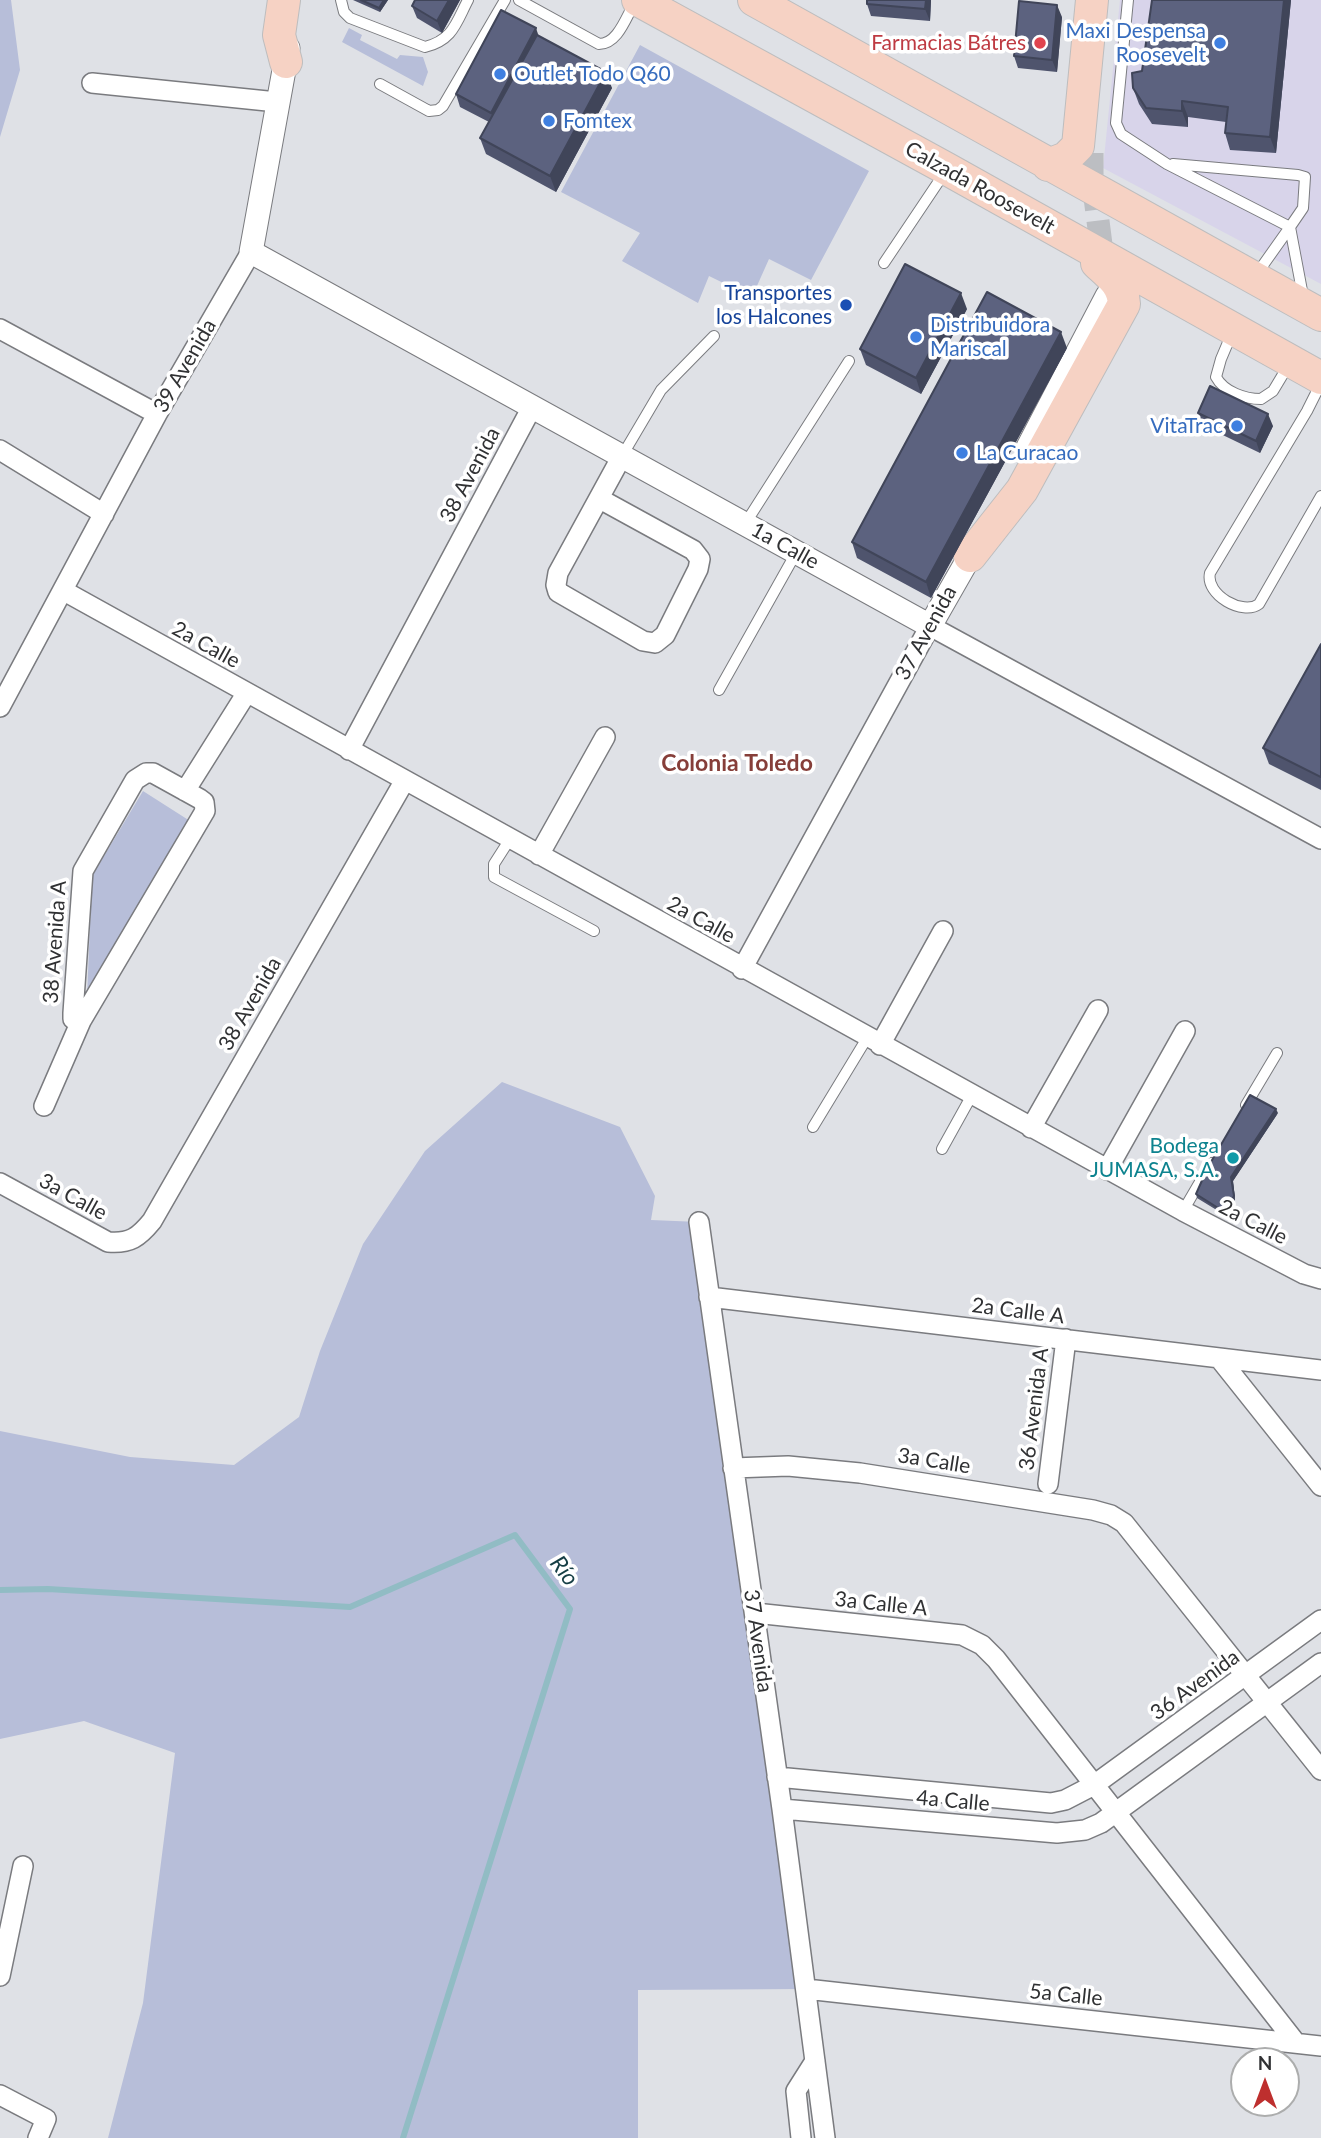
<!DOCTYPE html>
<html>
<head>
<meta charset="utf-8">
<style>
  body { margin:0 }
  #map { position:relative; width:1321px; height:2138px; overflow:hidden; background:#dfe1e6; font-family:Lato,sans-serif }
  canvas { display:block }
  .north { position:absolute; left:1230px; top:2047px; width:70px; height:70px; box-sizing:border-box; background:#fff; border:2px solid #acadad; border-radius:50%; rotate:0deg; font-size:19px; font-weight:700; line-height:28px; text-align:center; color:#303133 }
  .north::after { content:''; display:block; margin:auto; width:24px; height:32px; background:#be2f2e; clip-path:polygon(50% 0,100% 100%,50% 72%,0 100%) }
</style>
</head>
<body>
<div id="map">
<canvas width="1321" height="2138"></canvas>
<div class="north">N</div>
</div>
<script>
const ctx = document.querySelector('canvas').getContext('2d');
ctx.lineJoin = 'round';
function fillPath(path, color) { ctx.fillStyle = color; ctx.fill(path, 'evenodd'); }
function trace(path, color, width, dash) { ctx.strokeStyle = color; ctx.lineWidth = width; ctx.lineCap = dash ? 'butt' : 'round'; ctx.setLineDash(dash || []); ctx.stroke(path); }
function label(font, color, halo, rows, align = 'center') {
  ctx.font = font + ' Lato,sans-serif'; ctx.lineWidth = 7; ctx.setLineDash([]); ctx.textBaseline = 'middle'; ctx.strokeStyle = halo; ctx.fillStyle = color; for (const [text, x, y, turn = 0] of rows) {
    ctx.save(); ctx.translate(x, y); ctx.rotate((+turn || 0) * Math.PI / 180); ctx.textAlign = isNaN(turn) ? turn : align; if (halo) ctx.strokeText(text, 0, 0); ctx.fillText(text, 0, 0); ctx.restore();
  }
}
fillPath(new Path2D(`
  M1120,0H1321V284L1103,168Z`), '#d8d4ea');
fillPath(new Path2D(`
  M0,0H11L20,70L0,137Z
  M349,28L362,35L360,40L397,59L400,55L423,57L428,72L423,86L342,42Z
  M640,45L869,171L811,280L769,259L752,297L709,276L698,303L622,261L640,233L561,192Z
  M143,791L190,821L87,997L92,876Z
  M502,1082L620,1127L655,1196L651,1220L699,1222L806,1989L638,1990V2138H108L143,2003L175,1753L84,1721L0,1739V1431L130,1457L234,1465L299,1417L320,1351L363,1244L425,1151Z`), '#b7bed9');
trace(new Path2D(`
  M0,1590L48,1589L350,1607L515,1535L570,1609L403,2138`), '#91bcc4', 6);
trace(new Path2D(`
  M1092,153V174L1104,268`), '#bcbec2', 23, [23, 11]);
const service = new Path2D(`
  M341,0L344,12L350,18L425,47C453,40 456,23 468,0
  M519,0L599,44C618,44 626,17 635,2
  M1128,0L1116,123L1121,134L1167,164L1290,227L1256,275
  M380,84L429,111L438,110L443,106L505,0
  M1173,164L1298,175L1305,177L1303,208L1290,227L1303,296
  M884,263L945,172
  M1232,333L1221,359L1216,377C1224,392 1245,399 1261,399L1273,391L1288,366
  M1321,383L1307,411L1210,573C1205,595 1243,616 1259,604L1321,496
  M622,456L661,390L714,336
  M745,524L849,361
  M719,690L796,553
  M510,839L494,864V877L594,931
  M1246,1105L1277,1053
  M813,1127L867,1038
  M942,1149L972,1095
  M1183,1211L1211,1163`);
const minor = new Path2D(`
  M92,83L277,102
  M0,329L157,414
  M0,450L104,514
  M600,499L693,550L700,559L698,569L665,635L655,643L643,641L558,592L556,585L558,573L622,456
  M64,591L1183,1211L1304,1274L1321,1279
  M0,707L157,414L251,252
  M349,750L532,407
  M185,791L246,694
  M539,855L605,737
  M742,969L930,626L1321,839
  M880,1045L943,931
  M44,1106L81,1021L205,811L204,802L200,799L153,773H146L135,780L83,871L73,1013V1019L81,1021
  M1031,1128L1098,1010
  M1107,1170L1185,1031
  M0,1183L108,1242C130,1244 139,1237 152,1221L405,780
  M699,1222L782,1809L825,2138
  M709,1297L1321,1370
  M1219,1358L1321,1486
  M733,1468L788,1466L860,1473L1093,1510L1111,1515L1124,1523L1321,1770
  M1048,1484L1066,1339
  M755,1613L962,1635L982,1645L996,1659L1296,2043
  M777,1777L1051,1803L1065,1800L1094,1785L1321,1620
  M782,1809L1057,1833L1085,1830L1101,1823L1321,1663
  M0,1976L23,1866
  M806,1989L1321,2046
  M0,2095L46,2119L38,2138
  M801,2138L796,2091L815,2061`);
const tertiary = new Path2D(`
  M288,48L251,252L930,626L978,542
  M1028,447L1107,296`);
const trunk = new Path2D(`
  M284,0L279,35L286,62
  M638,0L947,169L1321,378
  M754,0L1321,315
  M1048,165L1066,158L1078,146L1092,0
  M970,556L1022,490L1124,304C1123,284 1110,275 1097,263`);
trace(service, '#7a7b7f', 12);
trace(minor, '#7a7b7f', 22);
trace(tertiary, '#7a7b7f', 25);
trace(trunk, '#bdbdbe', 34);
trace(service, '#fff', 10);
trace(minor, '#fff', 19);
trace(tertiary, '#fff', 23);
trace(trunk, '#f6d2c4', 32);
fillPath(new Path2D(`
  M353,0H388L380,12Z
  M415,0H460L442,33L417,18L412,6Z
  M931,0L930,21L871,16L867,4Z
  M1291,0L1276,153L1230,150L1225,133L1226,122L1188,117V127L1152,124L1139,104L1133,88L1142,71Z
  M1062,17L1057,72L1018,68L1014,56Z
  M538,36L612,88L556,192L486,154L480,138L489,122L460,107L456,94Z
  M967,309L921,394L866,365L860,349Z
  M1067,348L931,598L857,558L852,542Z
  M1198,413L1273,426L1260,453L1202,425Z
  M1321,644V790L1269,764L1263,748Z
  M1278,1113L1233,1181L1235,1200L1228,1217L1197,1198L1196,1194Z`), '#4f546d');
fillPath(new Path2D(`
  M384,0H388L380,12L379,8Z
  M449,0H460L442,33L437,21Z
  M926,0H931L930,21L925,9Z
  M1284,0H1291L1276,153L1270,137Z
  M1057,5L1062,17L1057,72L1052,60Z
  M536,28L540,40L496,125L491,113Z
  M606,72L612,88L556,192L550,176Z
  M1182,101L1188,117V127L1182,111Z
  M961,293L967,309L921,394L916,378Z
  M1061,332L1067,348L931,598L926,582Z
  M1268,414L1273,426L1260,453L1256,441Z
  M1276,1109L1278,1113L1233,1181L1235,1200L1228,1217L1226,1213L1231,1177Z`), '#404559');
const building = new Path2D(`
  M361,0H384L379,8Z
  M415,0H449L437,21L412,6Z
  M867,0H926L925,9L867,4Z
  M1152,0H1284L1270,137L1225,133L1228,107L1182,101V111L1146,108L1133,88L1132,73L1142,71Z
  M1019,1L1057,5L1052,60L1014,56Z
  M501,10L536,28L491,113L456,94Z
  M537,35L606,72L550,176L480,138Z
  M905,264L961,293L916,378L860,349Z
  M987,292L1061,332L926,582L852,542Z
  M1210,386L1268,414L1256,441L1198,413Z
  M1321,644V777L1263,748Z
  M1250,1095L1276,1109L1231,1177L1234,1196L1226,1213L1196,1194L1208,1167Z`);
fillPath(building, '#5c627f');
trace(building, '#404559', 2);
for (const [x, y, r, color] of [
  [1040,43,7,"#e0444e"],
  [1220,43,7,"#3f7fe0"],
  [500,74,7,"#3f7fe0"],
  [549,121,7,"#3f7fe0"],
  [846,305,7,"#1a4fb4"],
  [916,337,7,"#3f7fe0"],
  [1237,426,7,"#3f7fe0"],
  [962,453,7,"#3f7fe0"],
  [1233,1158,7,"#0f9aa8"]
]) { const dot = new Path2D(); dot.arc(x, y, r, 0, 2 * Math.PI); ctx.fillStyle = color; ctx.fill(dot); trace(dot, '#fff', 2.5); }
label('21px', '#366cbe', '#fff', [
  ["Maxi Despensa",1206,31,"right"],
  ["Roosevelt",1206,55,"right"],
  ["Outlet Todo Q60",514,74],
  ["Fomtex",563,121],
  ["Distribuidora",930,325],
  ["Mariscal",930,349],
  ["VitaTrac",1223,426,"right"],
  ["La Curacao",976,453]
], 'left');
label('21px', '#be3a42', '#fff', [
  ["Farmacias Bátres",1026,43]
], 'right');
label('21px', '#303133', '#fff', [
  ["Calzada Roosevelt",980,188,29],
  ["39 Avenida",185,366,-60],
  ["38 Avenida",470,475,-62],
  ["1a Calle",785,546,29],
  ["37 Avenida",926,633,-61],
  ["2a Calle",206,645,29],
  ["2a Calle",701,920,29],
  ["38 Avenida A",55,942,-86],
  ["38 Avenida",250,1004,-60],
  ["3a Calle",73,1197,29],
  ["2a Calle",1253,1222,27],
  ["2a Calle A",1018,1311,7],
  ["36 Avenida A",1034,1409,-83],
  ["3a Calle",934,1461,9],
  ["3a Calle A",881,1604,6],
  ["37 Avenida",758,1641,82],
  ["36 Avenida",1195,1685,-36],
  ["4a Calle",953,1801,5],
  ["5a Calle",1066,1995,6]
]);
label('21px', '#164399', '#fff', [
  ["Transportes",832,293],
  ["los Halcones",832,317]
], 'right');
label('21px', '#0d838f', '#fff', [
  ["Bodega",1219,1146],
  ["JUMASA, S.A.",1219,1170]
], 'right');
label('bold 23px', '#863e39', '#fff', [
  ["Colonia Toledo",737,764]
]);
label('italic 23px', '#153e44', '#fff', [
  ["Río",564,1571,53]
]);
</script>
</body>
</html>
